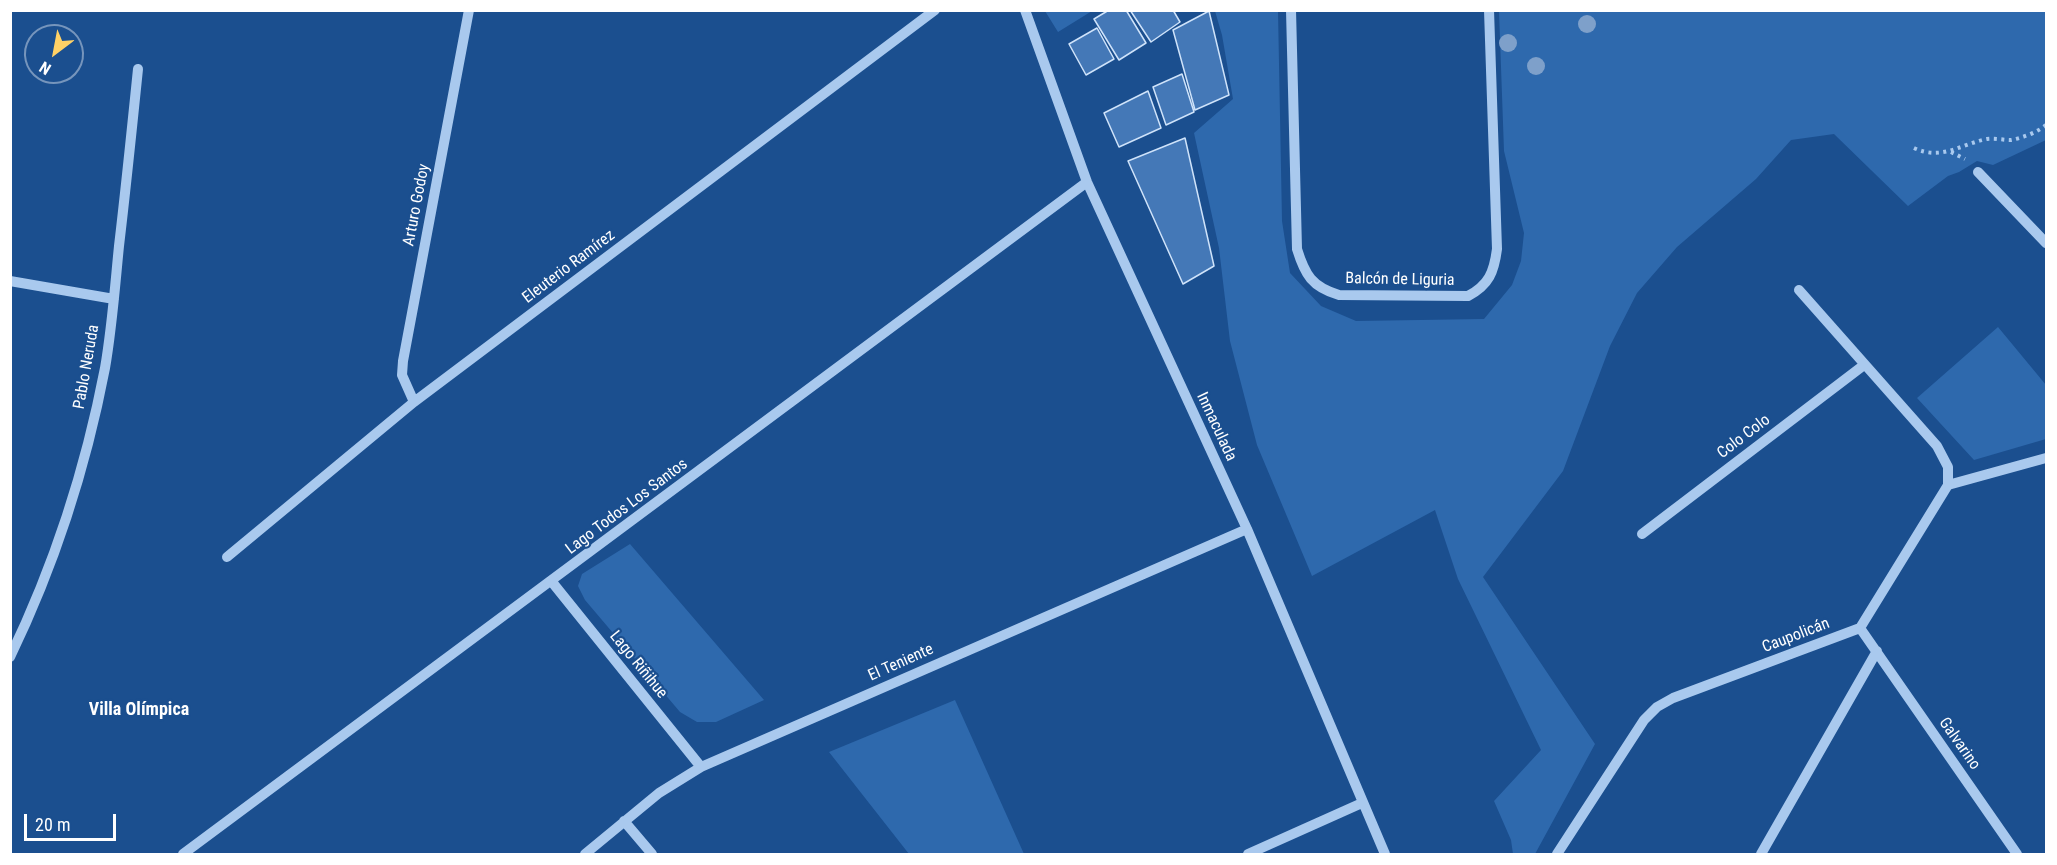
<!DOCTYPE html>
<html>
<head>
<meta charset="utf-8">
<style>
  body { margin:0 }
  #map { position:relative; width:2057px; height:865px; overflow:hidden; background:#1b4f8f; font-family:"Roboto Condensed",sans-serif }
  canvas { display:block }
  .frame { position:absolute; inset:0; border:12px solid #fff; pointer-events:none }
  .north { position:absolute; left:24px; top:24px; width:60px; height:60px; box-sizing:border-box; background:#1b4f8f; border:2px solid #7695bc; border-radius:50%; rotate:212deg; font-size:16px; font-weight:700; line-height:24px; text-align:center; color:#fff }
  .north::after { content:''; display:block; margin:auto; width:21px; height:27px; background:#ffd166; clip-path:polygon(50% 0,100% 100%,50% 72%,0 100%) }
  .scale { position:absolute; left:24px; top:814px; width:92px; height:27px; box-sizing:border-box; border:3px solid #fff; border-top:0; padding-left:8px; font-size:18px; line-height:21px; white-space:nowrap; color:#fff; -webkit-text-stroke:4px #1b4f8f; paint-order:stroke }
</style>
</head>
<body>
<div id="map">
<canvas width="2057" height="865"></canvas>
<div class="frame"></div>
<div class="north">N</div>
<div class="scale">20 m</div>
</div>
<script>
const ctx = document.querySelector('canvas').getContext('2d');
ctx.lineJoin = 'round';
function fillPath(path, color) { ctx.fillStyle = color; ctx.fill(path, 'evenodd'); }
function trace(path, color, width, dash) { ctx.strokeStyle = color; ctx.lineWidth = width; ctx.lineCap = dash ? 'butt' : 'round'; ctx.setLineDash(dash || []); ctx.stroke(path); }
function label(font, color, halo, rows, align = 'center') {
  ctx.font = font + ' "Roboto Condensed",sans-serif'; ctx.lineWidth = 4.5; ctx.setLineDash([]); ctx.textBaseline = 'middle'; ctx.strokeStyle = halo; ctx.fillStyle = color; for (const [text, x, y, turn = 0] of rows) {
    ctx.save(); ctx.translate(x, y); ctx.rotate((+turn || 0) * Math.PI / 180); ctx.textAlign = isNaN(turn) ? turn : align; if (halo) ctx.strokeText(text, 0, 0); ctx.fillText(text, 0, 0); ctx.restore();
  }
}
fillPath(new Path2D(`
  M1045,11H1092L1058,32Z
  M1215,11H1278L1282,221L1290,273L1321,306L1356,321L1484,319L1512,285L1521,261L1524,233L1504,151L1499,11H2046V140L1993,165L1977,161L1959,172L1948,176L1908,206L1834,134L1791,140L1756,179L1677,247L1637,293L1610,346L1563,471L1483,577L1595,744L1535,854H1513L1511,840L1494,801L1541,750L1458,579L1435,510L1312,576L1257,445L1230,341L1219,248L1194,133L1233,99L1222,35Z
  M1998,327L2046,385V439L1974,460L1917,398Z
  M630,544L764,700L716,722H697L680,712L585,600L578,586L582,574Z
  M955,700L1024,854H909L829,752Z`), '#2e69ad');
const building = new Path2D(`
  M1109,10H1126L1146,43L1119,60L1094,19Z
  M1130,10H1173L1180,22L1151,42Z
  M1209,11L1229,95L1195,110L1173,30Z
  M1097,28L1114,59L1086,75L1069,44Z
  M1182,74L1194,112L1166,125L1153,87Z
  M1148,91L1161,128L1119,147L1104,113Z
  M1185,138L1214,266L1183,284L1128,161Z`);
fillPath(building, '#4478b7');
trace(building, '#cfe3fa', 1.5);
trace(new Path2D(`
  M1914,148C1942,161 1961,144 1987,139C1995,138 2003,140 2011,140C2022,138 2038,132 2046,125
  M1951,152L1965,159`), '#a9c9ee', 4, [3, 4.5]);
trace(new Path2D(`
  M1025,10L1087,182L1247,529L1385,854
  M1291,10L1297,249C1305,275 1312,287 1339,295L1468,296C1489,285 1494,272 1497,249L1489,10
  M1978,172L2046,243
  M10,281L114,299
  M1799,290L1937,446L1948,467V485
  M414,402L402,375L403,361L469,10
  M1642,534L1864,365
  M227,557L414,402L935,10
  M552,582L701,767
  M1860,628L2017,854
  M10,657C54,566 86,467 105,368C112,328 115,286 119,246C126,187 132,128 138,69
  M624,821L652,854
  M183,854L1087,182
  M585,854L659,793L701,767L1247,529
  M1248,854L1362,803
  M1557,854L1644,720L1657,707L1673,698L1860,628L1948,485L2046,458
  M1761,854L1877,651`), '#a9c9ee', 10);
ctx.fillStyle = '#7ea0ca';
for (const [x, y] of [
  [1587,24],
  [1508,43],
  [1536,66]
]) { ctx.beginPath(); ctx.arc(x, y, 9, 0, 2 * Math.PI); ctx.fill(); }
label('16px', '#fff', '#1b4f8f', [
  ["Arturo Godoy",417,205,-79],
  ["Eleuterio Ramírez",569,267,-37],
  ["Balcón de Liguria",1400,280,1],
  ["Pablo Neruda",87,367,-80],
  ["Inmaculada",1216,427,65],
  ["Colo Colo",1744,437,-37],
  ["Lago Todos Los Santos",627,507,-37],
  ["Caupolicán",1796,636,-21],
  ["El Teniente",901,663,-24],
  ["Lago Riñihue",638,665,51],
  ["Galvarino",1959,744,55]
]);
label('bold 18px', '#fff', '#1b4f8f', [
  ["Villa Olímpica",139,710]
]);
</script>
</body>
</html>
